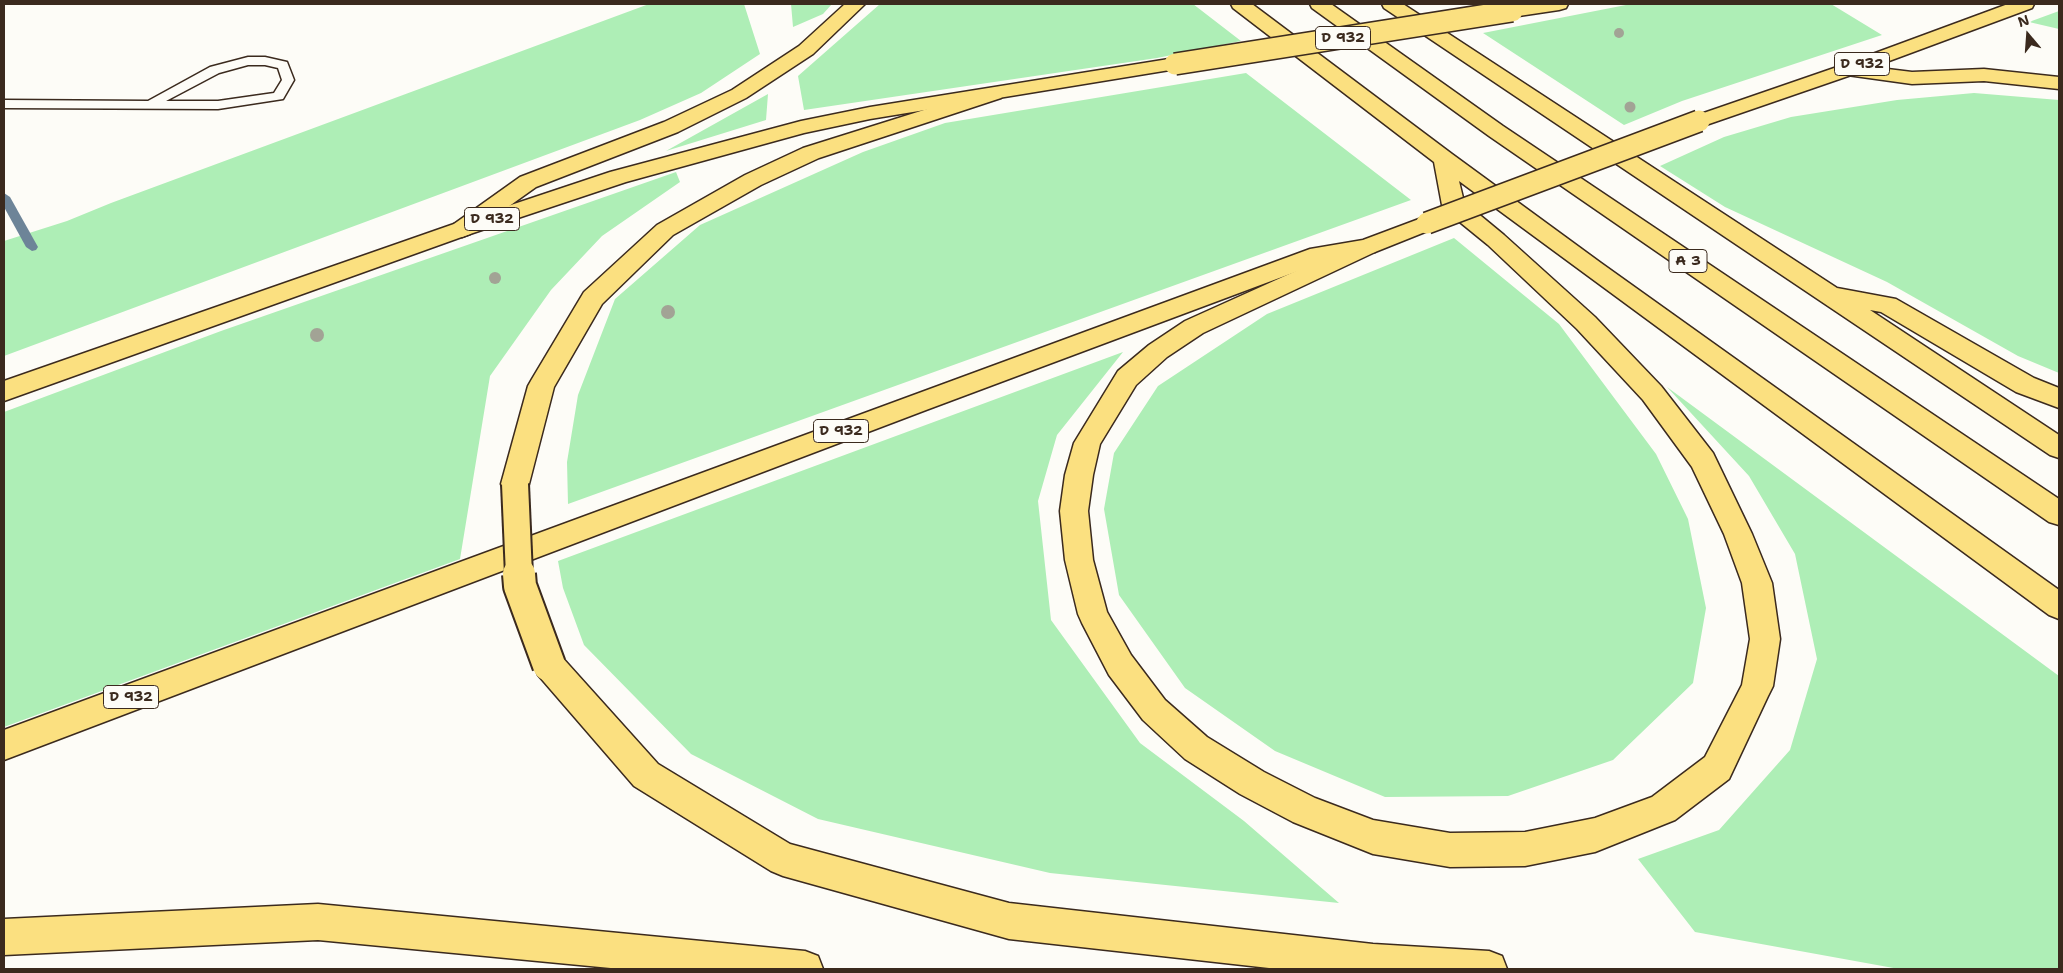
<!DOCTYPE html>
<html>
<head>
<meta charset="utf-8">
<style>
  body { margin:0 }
  #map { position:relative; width:2063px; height:973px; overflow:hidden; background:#fdfcf7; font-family:"Shantell Sans",sans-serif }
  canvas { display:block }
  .frame { position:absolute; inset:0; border:5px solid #3b2a1e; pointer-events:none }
  .north { position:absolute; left:2003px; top:10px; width:50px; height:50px; -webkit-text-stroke:4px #fdfcf7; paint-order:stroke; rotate:342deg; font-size:14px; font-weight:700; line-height:20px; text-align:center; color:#3b2a1e }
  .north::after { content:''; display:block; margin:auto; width:18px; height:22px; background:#3b2a1e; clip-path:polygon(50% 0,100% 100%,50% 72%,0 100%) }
</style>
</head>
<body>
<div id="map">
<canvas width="2063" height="973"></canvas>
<div class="frame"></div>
<div class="north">N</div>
</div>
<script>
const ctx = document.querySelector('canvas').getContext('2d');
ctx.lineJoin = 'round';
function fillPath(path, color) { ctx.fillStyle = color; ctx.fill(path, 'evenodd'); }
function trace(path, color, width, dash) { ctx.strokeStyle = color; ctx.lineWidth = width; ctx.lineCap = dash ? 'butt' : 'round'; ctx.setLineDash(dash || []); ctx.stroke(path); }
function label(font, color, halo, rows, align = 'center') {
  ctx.font = font + ' "Shantell Sans",sans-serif'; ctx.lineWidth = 4; ctx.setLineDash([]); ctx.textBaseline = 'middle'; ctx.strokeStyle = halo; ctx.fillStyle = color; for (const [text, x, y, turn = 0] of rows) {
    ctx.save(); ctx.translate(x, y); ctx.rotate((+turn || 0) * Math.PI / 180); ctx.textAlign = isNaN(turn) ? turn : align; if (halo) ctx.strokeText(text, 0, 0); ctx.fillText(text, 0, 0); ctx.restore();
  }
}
fillPath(new Path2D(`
  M649,4H744L760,54L701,93L640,120L4,356V241L67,221L111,203Z
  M791,4H832L823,14L793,27Z
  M880,4H1193L1241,41L1157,58L804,110L798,76Z
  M1631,4H1831L1882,35L1682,101L1624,125L1483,33Z
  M2059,11V29L2029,22Z
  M1246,73L1411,200L568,504L567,462L578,395L615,299L700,225L863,152L945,123Z
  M1974,93L2059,100V373L2018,356L1887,282L1725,207L1660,166L1724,137L1791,117L1897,100Z
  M768,94L766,120L666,151Z
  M676,172L680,182L602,236L551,290L490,376L460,559L4,727V412L221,331Z
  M1454,238L1559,324L1656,454L1688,519L1706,608L1693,683L1613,760L1508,796L1385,797L1275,751L1185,688L1119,595L1104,509L1114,453L1158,386L1267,314Z
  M1123,352L1057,435L1038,501L1051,620L1140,743L1244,821L1339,903L1050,873L818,819L691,754L584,645L563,588L558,561Z
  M1667,387L2059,676V969H1899L1695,932L1638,859L1719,830L1790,750L1817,659L1795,554L1749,476Z`), '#aeeeb6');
fillPath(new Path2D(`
  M4,193L10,197L38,247L36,250L32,251L26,247L4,207Z`), '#6d8498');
const lane = new Path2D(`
  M248,57H265L287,62L294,80L283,99L218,109L4,108V100L148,101L210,67ZM248,65H265L278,68L282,80L274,93L218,101H166L219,73Z`);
const primary = new Path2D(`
  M1523,4H1568L1566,8L1559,10L1512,17L1505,15L1503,11L1505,7Z
  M2008,4H2034L2032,8L1854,74L1706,125L1699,127L1692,125L1689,121L1692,117L1840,66Z
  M1175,58L1182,60L1185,64L1182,68L870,119L804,133L626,182L470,234L4,401V381L454,224L610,172L801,121L870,107Z
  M1427,216L1435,218L1438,223L1435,228L1375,252L1322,262L926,410L4,760V730L1310,249L1363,240Z`);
const highway = new Path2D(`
  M845,4H865L813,54L746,98L678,132L536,187L470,234L462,237L454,234L451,229L454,224L520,177L664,122L732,90L799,46Z
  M1231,4H1252L1452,154L1601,263L2059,590V619L2049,615L1459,181L1464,202L1504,235L1595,317L1661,386L1713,453L1752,534L1772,583L1780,639L1773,686L1768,696L1729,779L1675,820L1595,852L1525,866L1450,867L1373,854L1293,822L1240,794L1185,759L1143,720L1109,675L1082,623L1078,614L1065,560L1060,511L1065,475L1074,443L1118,371L1149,345L1185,321L1367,239L1375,242L1379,247L1375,252L1203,333L1167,357L1136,385L1100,444L1093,475L1088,511L1093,560L1107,612L1131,655L1165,700L1207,737L1264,772L1315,798L1373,820L1450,833L1525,832L1595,818L1652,797L1705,757L1742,685L1750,639L1742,583L1724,534L1692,467L1643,400L1577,329L1488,245L1445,210L1442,205L1434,162L1233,8Z
  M1310,4H1331L1503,126L2059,499V525L2049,522L1489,136L1312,8Z
  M1382,4H1403L1837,288L1896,299L2034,378L2059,388V408L2016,392L1881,312L1870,310L2059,435V458L2050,455L1384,8Z
  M1527,4H1549C1544,12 1536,14 1526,12L1524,8Z
  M1847,64L1912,72L1984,69L2059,77V89L1984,81L1912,84L1840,74L1837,70L1840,66Z
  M994,88L1001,90L1004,94L1001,98L819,158L761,185L673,235L602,304L554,387L529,484L525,492L515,495L505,492L501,484L528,386L532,379L584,292L657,225L745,175L803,148Z
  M549,651L560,655L658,764L790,844L1009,903L1373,944L1489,951L1502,956L1507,969H1278L1009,939L783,876L771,871L634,786L538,675L534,665L538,655Z
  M318,904L805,951L818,956L823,969H621L318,940L4,955V919Z`);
trace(lane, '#3b2a1e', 3);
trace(primary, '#3b2a1e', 3);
trace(highway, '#3b2a1e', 3);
fillPath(lane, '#fdfcf7');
fillPath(primary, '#fbe080');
fillPath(highway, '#fbe080');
const primaryBridge = new Path2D(`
  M1175,64L1512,11
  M1427,223L1699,121`);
const highwayBridgeFar1 = new Path2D(`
  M515,484L519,575`);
const highwayBridge = new Path2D(`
  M519,574L520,586L549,665`);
trace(primaryBridge, '#3b2a1e', 24, []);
trace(highwayBridgeFar1, '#3b2a1e', 30, []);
trace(highwayBridge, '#3b2a1e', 36, []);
trace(primaryBridge, '#fbe080', 21);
trace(highwayBridgeFar1, '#fbe080', 26);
trace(highwayBridge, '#fbe080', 32);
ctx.fillStyle = '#a2a395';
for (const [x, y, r] of [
  [1619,33,5],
  [1630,107,5.5],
  [495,278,6],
  [668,312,7],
  [317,335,7]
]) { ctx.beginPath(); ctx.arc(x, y, r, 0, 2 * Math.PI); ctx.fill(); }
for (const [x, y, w] of [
  [1343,38,55],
  [1862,64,55],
  [492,219,55],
  [1688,261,38],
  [841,431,55],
  [131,697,55]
]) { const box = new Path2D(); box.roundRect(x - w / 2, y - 11.5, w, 23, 4); ctx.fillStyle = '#fdfcf7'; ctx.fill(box); trace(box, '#3b2a1e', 1); }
label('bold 14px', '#3b2a1e', null, [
  ["D 932",1343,38],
  ["D 932",1862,64],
  ["D 932",492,219],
  ["A 3",1688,261],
  ["D 932",841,431],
  ["D 932",131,697]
]);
</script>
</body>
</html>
